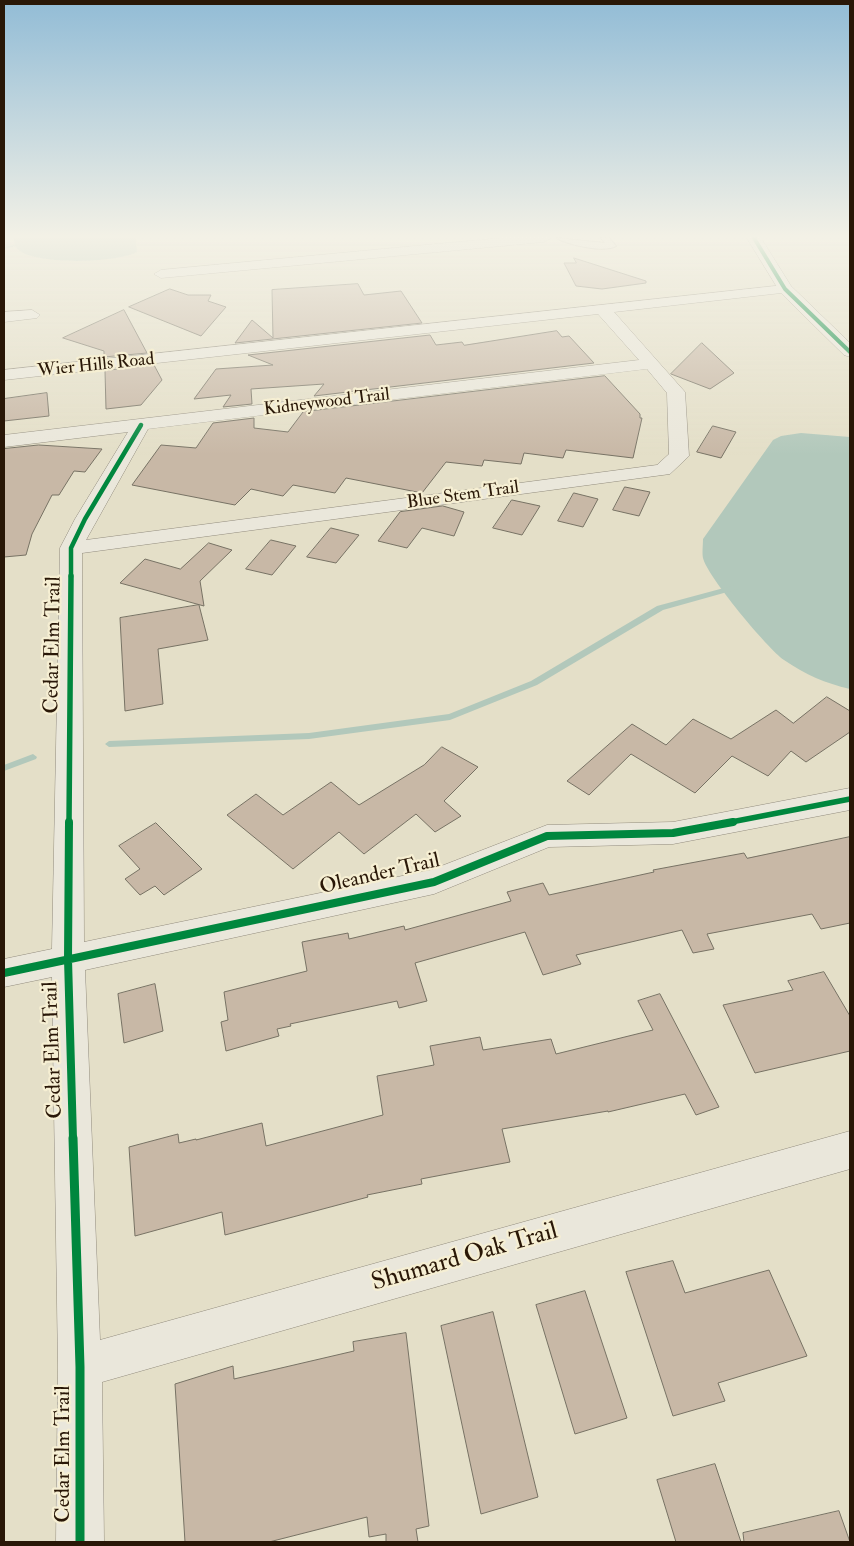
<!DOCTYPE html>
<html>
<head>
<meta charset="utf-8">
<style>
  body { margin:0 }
  #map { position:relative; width:854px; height:1546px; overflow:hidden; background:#e4dfc8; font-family:"IM FELL Double Pica",serif }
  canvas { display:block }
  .frame { position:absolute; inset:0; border:5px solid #291707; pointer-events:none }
</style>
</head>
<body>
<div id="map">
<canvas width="854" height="1546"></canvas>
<div class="frame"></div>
</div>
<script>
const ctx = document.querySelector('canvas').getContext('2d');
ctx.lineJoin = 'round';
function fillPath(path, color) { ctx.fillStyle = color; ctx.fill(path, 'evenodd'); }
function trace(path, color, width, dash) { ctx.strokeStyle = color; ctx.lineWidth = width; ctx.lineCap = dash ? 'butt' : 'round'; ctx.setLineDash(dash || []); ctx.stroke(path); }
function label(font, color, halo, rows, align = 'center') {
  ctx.font = font + ' "IM FELL Double Pica",serif'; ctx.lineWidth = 4.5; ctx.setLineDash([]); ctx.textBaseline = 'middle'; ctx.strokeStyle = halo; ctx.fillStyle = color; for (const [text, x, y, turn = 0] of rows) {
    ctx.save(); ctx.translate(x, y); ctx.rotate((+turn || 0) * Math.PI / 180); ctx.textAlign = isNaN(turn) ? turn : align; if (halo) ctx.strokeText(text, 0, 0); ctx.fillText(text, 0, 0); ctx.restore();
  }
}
fillPath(new Path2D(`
  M14,238H136L137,252C116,263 40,265 20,251C15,248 14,244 14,238Z
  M801,433L850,437V689C825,683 806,675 784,660C768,649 707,576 703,558C702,553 703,545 703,539L773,440L781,436Z`), '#b2c8bb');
fillPath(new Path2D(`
  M43,238H51L4,249V247Z
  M735,585L739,587L738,589L663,610L537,685L450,720L309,739L109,747L105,744L109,741L309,733L449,714L531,681L657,606Z
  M33,754L37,757L36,759L4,771V765Z`), '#b2c8bb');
const building = new Path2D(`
  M574,258L646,281V283L602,289L576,286L564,263H576Z
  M358,284L364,295L401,291L422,323L235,343L252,320L273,338L272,290Z
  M170,289L188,295H211L208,301L226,307L201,336L129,307Z
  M124,310L147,353L104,357V351L63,338Z
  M557,331L562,337L569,336L594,363L314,396L324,384L251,389L252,404L223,407L231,395L194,399L216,369L273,365L248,355L430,335L436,345L462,342L464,345Z
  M702,343L734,373L710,389L671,374Z
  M154,365L162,380L141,405L106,409L105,371Z
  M605,376L640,414V418H642L633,458L566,450L563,458L524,453L521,464L484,460L482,466L446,462L422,493L346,478L335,493L293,485L283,496L251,489L235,505L132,485L161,445L196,448L213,423L254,418V428L288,432L303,412Z
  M47,393L49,416L4,421V399Z
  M713,426L736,432L721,458L697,452Z
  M39,445L102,449L85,472L74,471L59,495H52L32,534L26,555L4,557V449Z
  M625,487L650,492L639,516L613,510Z
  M574,493L598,499L583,527L558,521Z
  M512,500L540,506L522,535L493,528Z
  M443,506L464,512L454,536L422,528L407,548L378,541L400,512Z
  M331,528L359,535L336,563L307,557Z
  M271,540L296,546L272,575L246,569Z
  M209,543L232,550L200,581L204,606L120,583L145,559L180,569Z
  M199,605L208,640L158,649L163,704L125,711L120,618Z
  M827,697L850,711V732L806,762L791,751L768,776L732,756L695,793L631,754L589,795L567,781L632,724L666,745L693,719L731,739L776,710L793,723Z
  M442,747L478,767L444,801L461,816L435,832L416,814L364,854L339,832L293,869L227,815L256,794L283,815L331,782L359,805L424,765Z
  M156,823L202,869L164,895L155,886L140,895L125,879L140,869L119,846Z
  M850,837V923L821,929L812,914L707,934L714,949L693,953L682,930L576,955L581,964L543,975L525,932L415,963L427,1001L399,1008L397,1001L290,1024L291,1026L277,1029L279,1036L226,1051L221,1022L228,1020L224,992L307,971L302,942L348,933L349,939L404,926L405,930L511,901L507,892L543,883L549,895L654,872L653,870L744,853L747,858Z
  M824,972L850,1016V1051L755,1073L723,1005L793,990L788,981Z
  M155,984L163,1031L124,1043L118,994Z
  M660,994L719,1107L696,1115L685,1094L608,1112V1111L502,1129L510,1162L421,1179L422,1184L367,1195L368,1197L225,1235L222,1212L135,1236L129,1147L178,1134L179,1143L196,1139V1140L262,1123L266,1146L383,1115L377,1076L434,1065L430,1046L480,1037L483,1050L551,1039L556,1054L653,1030L638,1001Z
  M673,1261L685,1293L769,1270L807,1356L718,1383L725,1401L673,1416L626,1272Z
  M585,1291L627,1418L575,1434L536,1305Z
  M493,1312L538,1497L481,1514L441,1326Z
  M406,1333L429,1526L416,1529L418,1542H386V1534L369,1537L367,1517L269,1542H185L175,1384L233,1366L234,1379L354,1351L353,1342Z
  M715,1464L741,1542H676L657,1480Z
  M839,1511L850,1542H744L743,1533Z`);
fillPath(building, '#c8b8a6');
trace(building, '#777264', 1);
const service = new Path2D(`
  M557,238L605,243L601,238H609L616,246C606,253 567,245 557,238Z`);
const minor = new Path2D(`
  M500,238H551L544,242L161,278L154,274L161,270Z
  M785,285L792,289L790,292L614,312L685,392L689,456L670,474L82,553L84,942L431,870L547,825L673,822L850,788V810L673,844L549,847L434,894L85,970L100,1340L850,1131V1169L102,1382L104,1542H56L58,1367L52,977L4,987V959L52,949L60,548L75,519L128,432L4,447V435L639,360L598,314L4,380V370ZM647,369L667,393L669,454L657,465L86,540L148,429Z
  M32,310L40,315L37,318L4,322V312Z`);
const tertiary = new Path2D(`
  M747,238H761L791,286L850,343V357L844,355L780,292Z`);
trace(service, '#928c7e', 2);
trace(minor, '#928c7e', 1);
trace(tertiary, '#928c7e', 1);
fillPath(service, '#eae7db');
fillPath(minor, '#eae7db');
fillPath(tertiary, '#eae7db');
trace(new Path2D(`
  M754,238L785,289L850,352`), '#00873e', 4);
trace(new Path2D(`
  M71,577V548L85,519L141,425`), '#00873e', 4.5);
trace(new Path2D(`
  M69,823L71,576
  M726,823L850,799`), '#00873e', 5.5);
trace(new Path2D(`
  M69,822L68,959L73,1139
  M4,973L434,882L547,836L673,833L733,822`), '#00873e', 8);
trace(new Path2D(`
  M73,1138L80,1367V1542`), '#00873e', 9);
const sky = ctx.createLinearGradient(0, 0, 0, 455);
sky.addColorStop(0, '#92bcd6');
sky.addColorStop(0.52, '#f3f1e6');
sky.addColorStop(1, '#f3f1e600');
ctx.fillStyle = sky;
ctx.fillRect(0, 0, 854, 455);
label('18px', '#291707', '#f6efd3', [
  ["Wier Hills Road",96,366,-6],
  ["Kidneywood Trail",327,403,-7],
  ["Blue Stem Trail",463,496,-8]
]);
label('21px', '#291707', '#f6efd3', [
  ["Cedar Elm Trail",54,645,-89],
  ["Oleander Trail",380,875,-13],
  ["Cedar Elm Trail",54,1050,-92],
  ["Cedar Elm Trail",64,1454,-90]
]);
label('25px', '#291707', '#f6efd3', [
  ["Shumard Oak Trail",465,1258,-16]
]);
</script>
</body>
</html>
